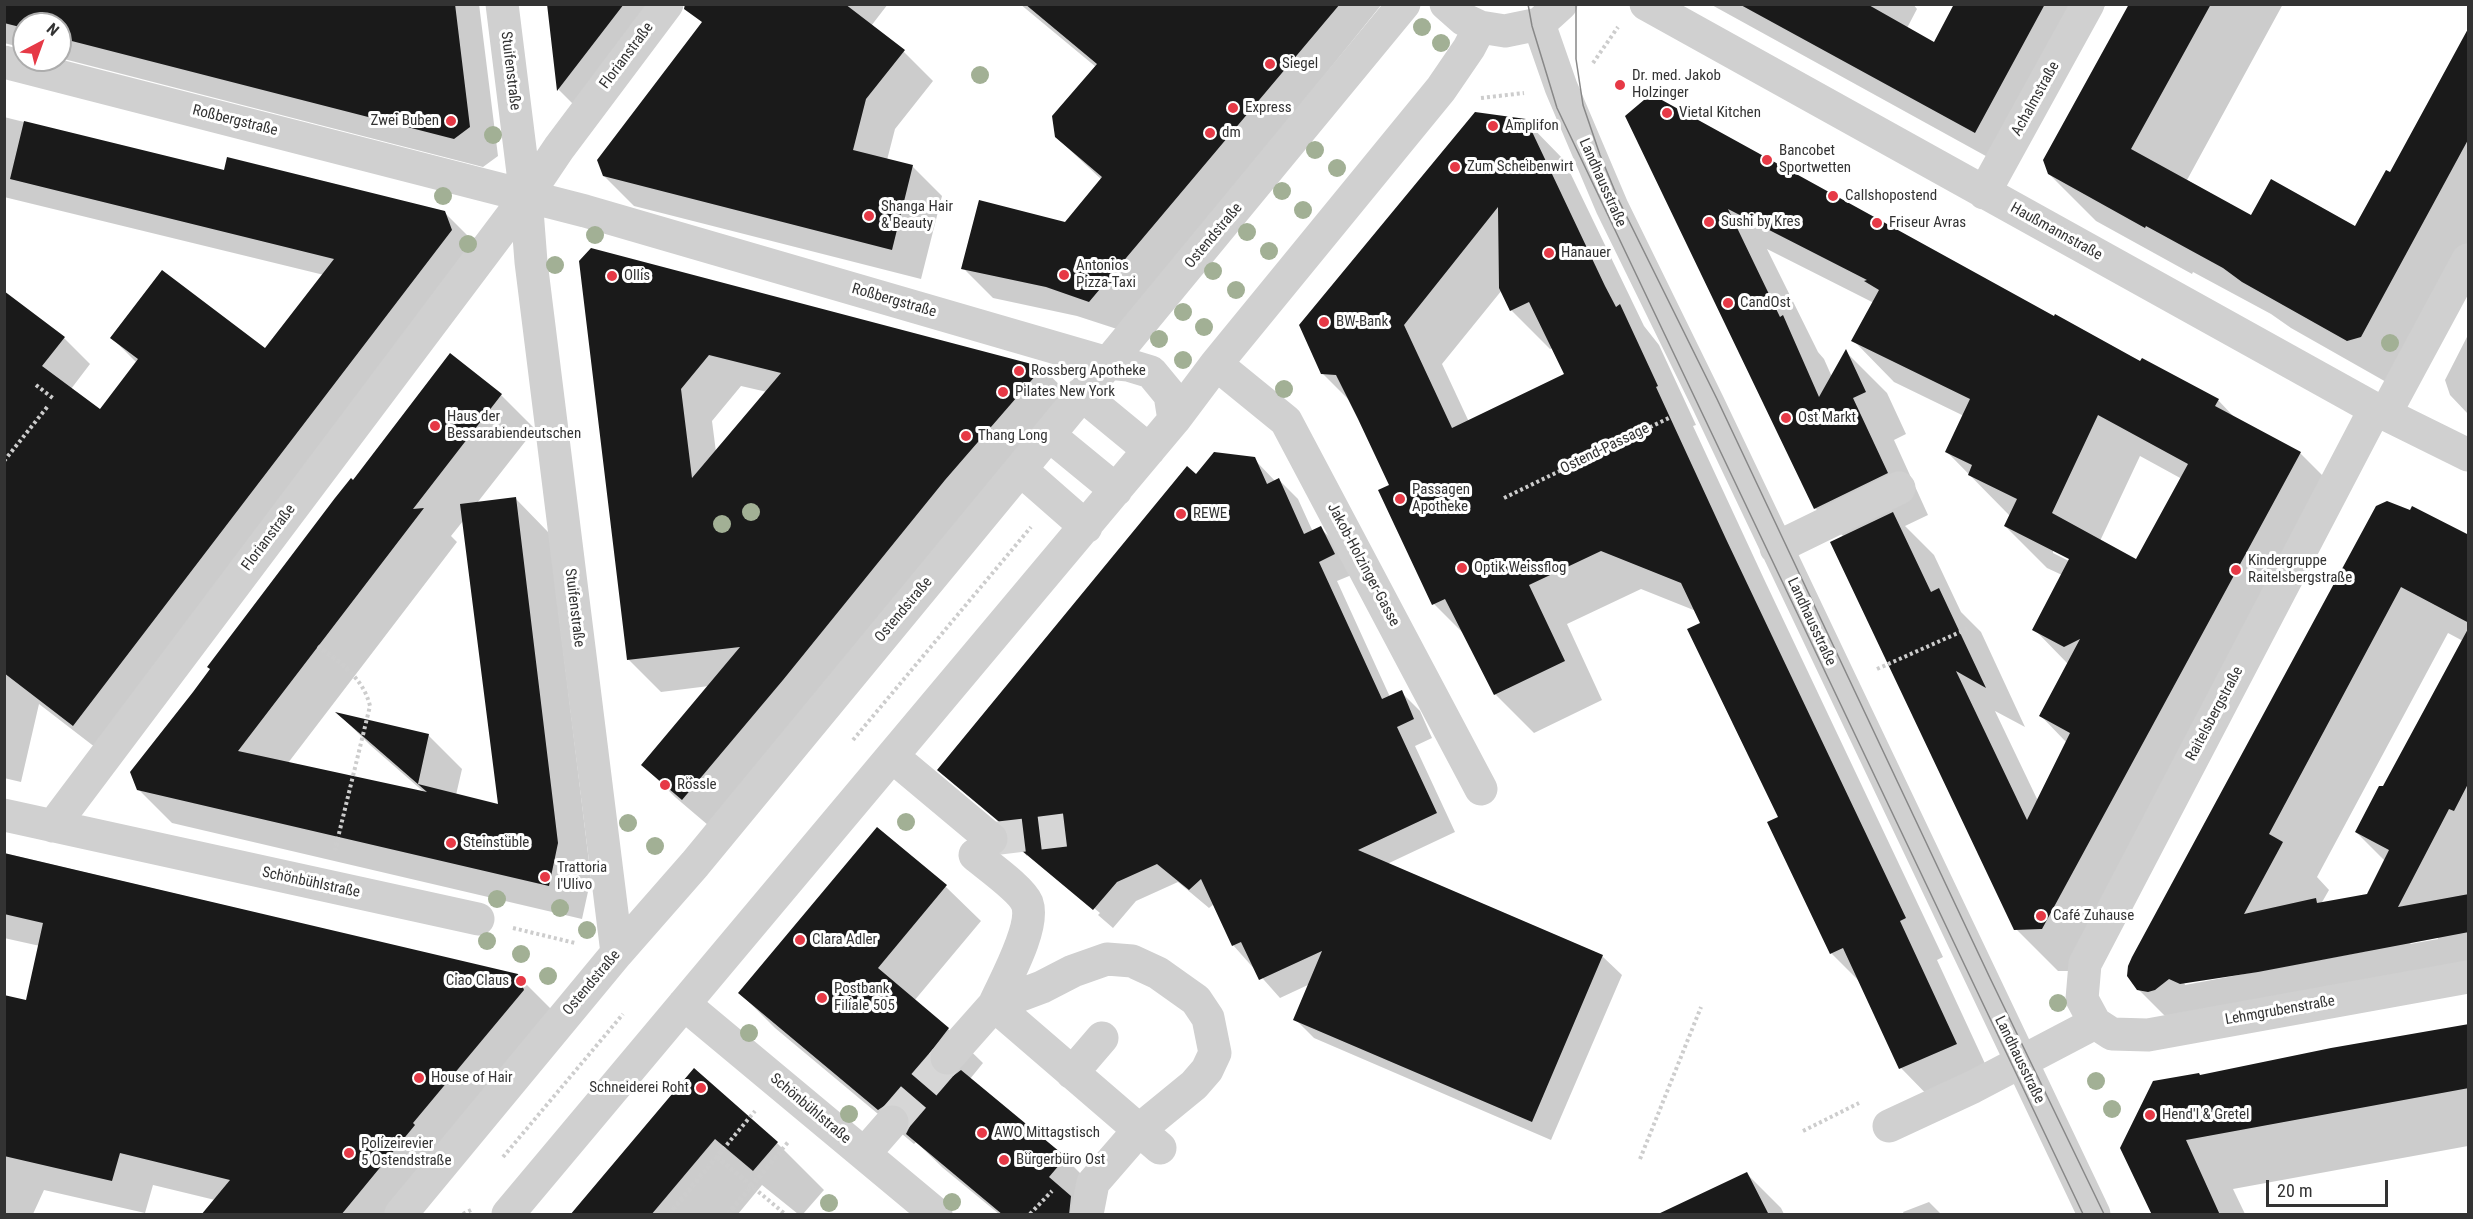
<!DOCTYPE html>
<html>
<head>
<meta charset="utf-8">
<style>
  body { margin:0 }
  #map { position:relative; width:2473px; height:1219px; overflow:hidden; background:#fff; font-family:"Roboto Condensed",sans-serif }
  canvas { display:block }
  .frame { position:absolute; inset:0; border:6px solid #333; pointer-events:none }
  .north { position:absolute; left:12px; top:12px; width:60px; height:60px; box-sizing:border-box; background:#fff; border:2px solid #adadad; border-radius:50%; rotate:41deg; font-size:16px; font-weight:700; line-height:24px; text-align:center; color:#333 }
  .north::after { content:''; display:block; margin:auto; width:21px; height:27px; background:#e63946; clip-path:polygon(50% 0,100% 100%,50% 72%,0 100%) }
  .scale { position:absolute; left:2266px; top:1180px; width:122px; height:27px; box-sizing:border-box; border:3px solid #333; border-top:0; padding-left:8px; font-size:18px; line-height:21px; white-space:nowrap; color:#333; -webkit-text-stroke:4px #fff; paint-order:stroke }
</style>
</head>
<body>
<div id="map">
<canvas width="2473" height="1219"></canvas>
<div class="frame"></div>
<div class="north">N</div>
<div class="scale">20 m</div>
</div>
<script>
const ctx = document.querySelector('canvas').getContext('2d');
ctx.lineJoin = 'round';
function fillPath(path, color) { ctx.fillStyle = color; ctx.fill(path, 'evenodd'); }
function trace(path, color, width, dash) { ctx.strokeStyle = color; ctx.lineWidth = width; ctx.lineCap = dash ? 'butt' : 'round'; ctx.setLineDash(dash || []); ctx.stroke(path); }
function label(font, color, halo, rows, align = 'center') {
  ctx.font = font + ' "Roboto Condensed",sans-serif'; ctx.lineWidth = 6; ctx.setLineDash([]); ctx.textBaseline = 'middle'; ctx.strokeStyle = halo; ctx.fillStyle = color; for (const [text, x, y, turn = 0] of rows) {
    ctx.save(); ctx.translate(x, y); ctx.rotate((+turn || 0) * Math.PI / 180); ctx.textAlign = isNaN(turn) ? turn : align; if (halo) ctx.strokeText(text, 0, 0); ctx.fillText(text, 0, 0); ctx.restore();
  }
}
fillPath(new Path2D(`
  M4,4H479L498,156L483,167L60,58V24H24V48L4,43Z
  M548,4H665L582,113L559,90Z
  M717,4H888L871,26L904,52L933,81L895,129L887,160L912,166L942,196L921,279L634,206L604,176Z
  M1020,4H1382L1120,330L1077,316L993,298L963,268L1065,224L1102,180L1056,137L1096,67Z
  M1710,4H1913L1917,9L1907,28L1935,44L1974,4H2106L2013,171Z
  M2132,4H2283L2187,180L2252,217L2356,228L2391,175L2468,30V271L2395,387L2291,328L2271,314L2193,272L2192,274L2096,221L2049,174Z
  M4,117L225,172L444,212L471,239L477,257L100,751L39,704L21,782L4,778V298L64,338L90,364L71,389L101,411L137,363L112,338L265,351L324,275L4,197Z
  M1627,117L2054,318L2218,400L2235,418L2300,453L2342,495L2084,971H2058L2016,929L1844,537L1815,508ZM1767,249L1874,303L1853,340L1894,382L1964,416L1947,452L2010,516L2005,526L2047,568L2062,575L2034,629L2068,664L2041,716L2067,743L2038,801L1995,711L2025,727L1981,632L1961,612L1934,555L1905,526L1928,515L1894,440L1906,434L1887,393L1846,352L1832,377L1824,359L1818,352ZM2140,456L2182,479L2137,561L2100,541ZM2053,549L2077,561L2075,564L2053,553Z
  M1525,120L1564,160L1644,326L1659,345L1696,425L1693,426L1764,579L1943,957L1937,960L1994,1083L1939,1107L1901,1068L1862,984L1831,953L1780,818L1696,611L1641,589L1567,624L1602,700L1534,733L1495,694L1465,635L1434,604L1391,486L1351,402L1322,373ZM1502,290L1511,310L1550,349L1553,348L1566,375L1469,422L1442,364Z
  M592,249L1043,368L1074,400L715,831L675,797L643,765L709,686L661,692L629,660ZM741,386L767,392L716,452L712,421Z
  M2468,335V414L2450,395L2445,380Z
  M451,355L501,395L535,429L477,503L516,499L549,533L591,878L582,919L172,823L138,789L194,693ZM463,521L500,806L456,795L462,769L428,735L339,714L370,745L425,793L288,763L457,542L451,536Z
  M1254,459L1276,482L1279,480L1298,499L1313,532L1320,528L1340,547L1354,574L1337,581L1390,697L1401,692L1420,711L1432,738L1415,746L1455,832L1387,864L1602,956L1622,975L1551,1140L1314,1038L1295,1019L1310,984L1280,998L1233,945L1214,904L1209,908L1178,882L1136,901L1113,928L1098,915L1100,913L1027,853V856L1011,839L1010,832L939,769L1197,476Z
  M2377,507L2468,537V986L2185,1036L2138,989ZM2448,633L2463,641L2384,787L2356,832L2385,861L2368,896L2321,904L2329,890L2317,877ZM2437,936L2438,939L2410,944L2414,940ZM2365,949L2367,951L2185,985L2184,982Z
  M877,829L946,887L981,921L914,1001L948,1029L983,1063L970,1079L1065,1158L1100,1193L1088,1214H999L943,1168L916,1142L914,1144L775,1028L740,993Z
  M4,853L517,975L551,1009L401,1214H203L215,1200L153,1185L145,1213L44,1190L33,1214H4V996L27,1002L40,946L4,938Z
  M2468,1025V1146L2233,1189L2245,1214H2153L2200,1076Z
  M694,1071L777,1143L824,1190L803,1214H798L762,1185L738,1214H572Z
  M1747,1174L1781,1208L1784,1214H1660Z
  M1929,1202L1941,1214H1904L1903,1212Z`), '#0003');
fillPath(new Path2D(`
  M4,4H455L470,127L454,139L60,38V24H24V28L4,23Z
  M547,4H624L557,91Z
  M685,4H845L905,50L866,99L853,150L913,165L892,250L603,176L597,160L702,22L684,9Z
  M1025,4H1340L1089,302L1046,287L961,269L979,200L1065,222L1102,177L1055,137L1052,116L1097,64Z
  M1739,4H1867L1934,42L1954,4H2045L1975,133Z
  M2129,4H2211L2131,149L2251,215L2271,179L2355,226L2386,170L2390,172L2469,27V138L2361,337L2347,341L2242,282L2223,268L2146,226L2145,228L2048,174L2043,160Z
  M1651,94L2054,316L2055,314L2140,361L2142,358L2219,399L2215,406L2301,452L2042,929L2014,930L1830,542L1893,512L1931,592L1939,588L1986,688L1956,671L2027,820L2070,733L2039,716L2080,639L2064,647L2032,630L2069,559L2004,526L2017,499L1968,475L1972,465L1945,452L1970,399L1851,341L1879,290L1864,281L1867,280L1728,209L1780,317L1783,315L1819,397L1846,349L1866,392L1853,398L1888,473L1814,509L1625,116ZM2098,415L2188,464L2136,559L2052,513Z
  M1475,112L1526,119L1605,286L1616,307L1620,304L1658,386L1656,387L1726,539L1906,918L1900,921L1957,1044L1899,1069L1843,948L1830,954L1767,822L1778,817L1687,629L1700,623L1681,583L1601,551L1529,585L1565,661L1494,695L1445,599L1432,605L1378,490L1389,485L1358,419L1336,375L1321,374L1299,325ZM1498,207L1499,288L1510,311L1529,302L1564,374L1452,428L1404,325Z
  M24,121L224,170L227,157L445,211L452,230L73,726L4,673V291L65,337L42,366L100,409L138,359L110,338L162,270L265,348L334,259L10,179Z
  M591,248L1043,367L945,480L783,680L682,800L641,765L740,647L627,660L579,261ZM709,355L781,373L692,478L681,389Z
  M450,353L502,394L413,509L424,508L238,751L427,792L335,712L429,734L418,784L498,804L460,504L516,497L558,843L549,886L137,790L130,772L193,692L210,669L207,667L335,498L351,478L353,480Z
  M1214,452L1255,457L1267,484L1279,478L1304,534L1321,526L1335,554L1319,562L1382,699L1402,690L1414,719L1397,727L1437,813L1358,850L1603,955L1532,1122L1293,1020L1322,951L1259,980L1241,942L1232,946L1201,879L1189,890L1157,864L1117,882L1093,910L1009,840L1008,832L1003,825L937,770L1187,466L1196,474Z
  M2387,501L2410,510L2412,506L2469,535V623L2401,587L2269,834L2283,842L2244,914L2316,898L2317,903L2367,894L2389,850L2355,832L2379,786H2383L2469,627V782L2454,811L2449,809L2398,907L2469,894V932L2258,972L2180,984L2169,979L2155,990L2148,992L2137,990L2127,976L2128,966L2132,957L2376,506Z
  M877,827L947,885L878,968L949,1028L929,1054V1063L934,1072L944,1076H953L961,1070L1066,1157L1049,1177L1071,1196L1069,1215H1003L906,1134L910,1126V1117L904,1108L896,1104H887L878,1110L738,993Z
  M4,853L518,974L524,990L413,1123L415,1125L341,1215H201L230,1180L120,1153L112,1181L4,1156V995L26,1000L43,923L4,914Z
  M2469,1024V1088L2186,1140L2220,1215H2152L2120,1148L2153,1081L2199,1073L2200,1075L2331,1048Z
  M694,1068L778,1142L753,1171L715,1139L651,1215H570Z
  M1747,1172L1769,1215H1656Z`), '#1a1a1a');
trace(new Path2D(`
  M991,839L1065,830
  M892,1122L947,1058`), '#d6d6d6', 33, [33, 16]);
trace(new Path2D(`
  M1593,63L1618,27
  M1481,98L1524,93
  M36,385L54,399
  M4,461L48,406
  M1504,498L1673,416
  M318,646C340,663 363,677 370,706L335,850
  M1877,669L1967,629
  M853,740L1031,527
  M513,928L575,943
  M1803,1131L1859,1103
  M503,1157L623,1014
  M717,1157L785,1214
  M1640,1159L1701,1007
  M463,1214L471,1210
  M669,1214L755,1111
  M728,1214L789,1141
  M1030,1214L1052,1191`), '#cdcdcd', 4, [3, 3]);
trace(new Path2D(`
  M502,4L526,197L531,262L617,953
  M1446,4L1463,19L1480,27L1505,31L1539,24L1561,4
  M1646,4L2375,409L2468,455
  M1539,24L1561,87L1612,207L1708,403L2094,1214
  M4,62L585,211L1108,363L1128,365L1151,372L1170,395L1174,420
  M1984,193L2088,4
  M1216,364L1286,421L1481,789
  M1081,394L1149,450
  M2375,409L2085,964L2082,999L2095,1023L2112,1034L2148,1035L2468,977
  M2385,414L2468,260
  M1049,435L1116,490
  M1021,470L1086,527
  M1776,548L1899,488
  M893,757L991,839
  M4,815L478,919
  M53,826L526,197L559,148L667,4
  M975,855C988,866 1021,889 1027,903C1036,927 1004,982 994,1005L1160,1148
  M684,1004L936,1214
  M947,1058L994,1005L1042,987L1073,971L1107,959L1132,961L1158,973L1196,1000L1208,1018L1215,1053L1207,1070L1194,1085L1139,1130L1093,1183L1087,1214
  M1072,1073L1102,1038
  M1889,1126L1973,1087L2095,1023
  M864,1154L892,1122
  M401,1214L617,953L695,864L1404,4
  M508,1214L1174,420L1216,364L1441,89L1469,48L1480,27`), '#d0d0d0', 33);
trace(new Path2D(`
  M1528,4L1532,26L1557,108L2083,1214
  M1576,4V59L1583,105L1600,155L1619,201L1717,399L1990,978L2104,1214`), '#888', 1.5);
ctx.fillStyle = '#a2b095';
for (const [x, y] of [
  [1422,27],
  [1441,43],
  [980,75],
  [493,135],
  [1315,150],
  [1337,168],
  [1282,191],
  [443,196],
  [1303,210],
  [1247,232],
  [595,235],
  [468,244],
  [1269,251],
  [555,265],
  [1213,271],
  [1236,290],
  [1183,312],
  [1204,327],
  [1159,339],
  [2390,343],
  [1183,360],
  [1284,389],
  [751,512],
  [722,524],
  [906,822],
  [628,823],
  [655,846],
  [497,899],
  [560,908],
  [587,930],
  [487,941],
  [521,954],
  [548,976],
  [2058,1003],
  [749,1033],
  [2096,1081],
  [2112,1109],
  [849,1114],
  [952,1202],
  [829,1203]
]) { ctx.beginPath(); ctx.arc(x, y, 9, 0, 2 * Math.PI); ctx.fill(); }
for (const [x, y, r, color] of [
  [1270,64,6,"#e63946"],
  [1620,85,6,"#e63946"],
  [1233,108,6,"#e63946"],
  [1667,113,6,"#e63946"],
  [451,121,6,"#e63946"],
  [1493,126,6,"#e63946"],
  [1210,133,6,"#e63946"],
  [1767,160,6,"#e63946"],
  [1455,167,6,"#e63946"],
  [1833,196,6,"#e63946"],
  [869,216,6,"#e63946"],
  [1709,222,6,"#e63946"],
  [1877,223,6,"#e63946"],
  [1549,253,6,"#e63946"],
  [1064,275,6,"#e63946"],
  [612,276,6,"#e63946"],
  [1728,303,6,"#e63946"],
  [1324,322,6,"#e63946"],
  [1019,371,6,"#e63946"],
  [1003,392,6,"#e63946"],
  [1786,418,6,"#e63946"],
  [435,426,6,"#e63946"],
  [966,436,6,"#e63946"],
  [1400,499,6,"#e63946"],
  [1181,514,6,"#e63946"],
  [1462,568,6,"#e63946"],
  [2236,570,6,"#e63946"],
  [665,785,6,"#e63946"],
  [451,843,6,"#e63946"],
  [545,877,6,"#e63946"],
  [2041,916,6,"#e63946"],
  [800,940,6,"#e63946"],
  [521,981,6,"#e63946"],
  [822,998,6,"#e63946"],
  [419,1078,6,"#e63946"],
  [701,1088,6,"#e63946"],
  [2150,1115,6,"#e63946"],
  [982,1133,6,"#e63946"],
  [349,1153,6,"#e63946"],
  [1004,1160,6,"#e63946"]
]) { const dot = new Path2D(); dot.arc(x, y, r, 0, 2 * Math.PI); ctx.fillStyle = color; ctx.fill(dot); trace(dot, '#fff', 2); }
label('15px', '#333', '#fff', [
  ["Florianstraße",627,56,-53],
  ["Stuifenstraße",510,71,83],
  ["Achalmstraße",2036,99,-61],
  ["Roßbergstraße",235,121,14],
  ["Landhausstraße",1602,183,66],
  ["Haußmannstraße",2056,232,29],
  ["Ostendstraße",1214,236,-50],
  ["Roßbergstraße",894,301,16],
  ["Ostend-Passage",1605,449,-26],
  ["Florianstraße",269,538,-53],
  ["Jakob-Holzinger-Gasse",1363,565,62],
  ["Stuifenstraße",574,608,83],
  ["Ostendstraße",904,610,-50],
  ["Landhausstraße",1811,622,65],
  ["Raitelsbergstraße",2215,714,-62],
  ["Schönbühlstraße",311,883,12],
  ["Ostendstraße",592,983,-50],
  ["Lehmgrubenstraße",2280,1011,-10],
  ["Landhausstraße",2019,1060,64],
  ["Schönbühlstraße",810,1109,40]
]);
label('15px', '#333', '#fff', [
  ["Siegel",1282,64],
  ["Dr. med. Jakob",1632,76],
  ["Holzinger",1632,93],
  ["Express",1245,108],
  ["Vietal Kitchen",1679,113],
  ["Zwei Buben",439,121,"right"],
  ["Amplifon",1505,126],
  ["dm",1222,133],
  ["Bancobet",1779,151],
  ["Sportwetten",1779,168],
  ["Zum Scheibenwirt",1467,167],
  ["Callshopostend",1845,196],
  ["Shanga Hair",881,207],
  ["& Beauty",881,224],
  ["Sushi by Kres",1721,222],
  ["Friseur Avras",1889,223],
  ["Hanauer",1561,253],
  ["Antonios",1076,266],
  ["Pizza-Taxi",1076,283],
  ["Ollis",624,276],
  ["CandOst",1740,303],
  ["BW-Bank",1336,322],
  ["Rossberg Apotheke",1031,371],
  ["Pilates New York",1015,392],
  ["Haus der",447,417],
  ["Bessarabiendeutschen",447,434],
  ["Ost Markt",1798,418],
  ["Thang Long",978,436],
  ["Passagen",1412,490],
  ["Apotheke",1412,507],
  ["REWE",1193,514],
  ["Kindergruppe",2248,561],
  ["Raitelsbergstraße",2248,578],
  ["Optik Weissflog",1474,568],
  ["Rössle",677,785],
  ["Steinstüble",463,843],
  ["Trattoria",557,868],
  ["l'Ulivo",557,885],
  ["Café Zuhause",2053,916],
  ["Clara Adler",812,940],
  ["Ciao Claus",509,981,"right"],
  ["Postbank",834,989],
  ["Filiale 505",834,1006],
  ["House of Hair",431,1078],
  ["Schneiderei Roht",689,1088,"right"],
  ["Hend'l & Gretel",2162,1115],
  ["AWO Mittagstisch",994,1133],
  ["Polizeirevier",361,1144],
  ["5 Ostendstraße",361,1161],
  ["Bürgerbüro Ost",1016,1160]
], 'left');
</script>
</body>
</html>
